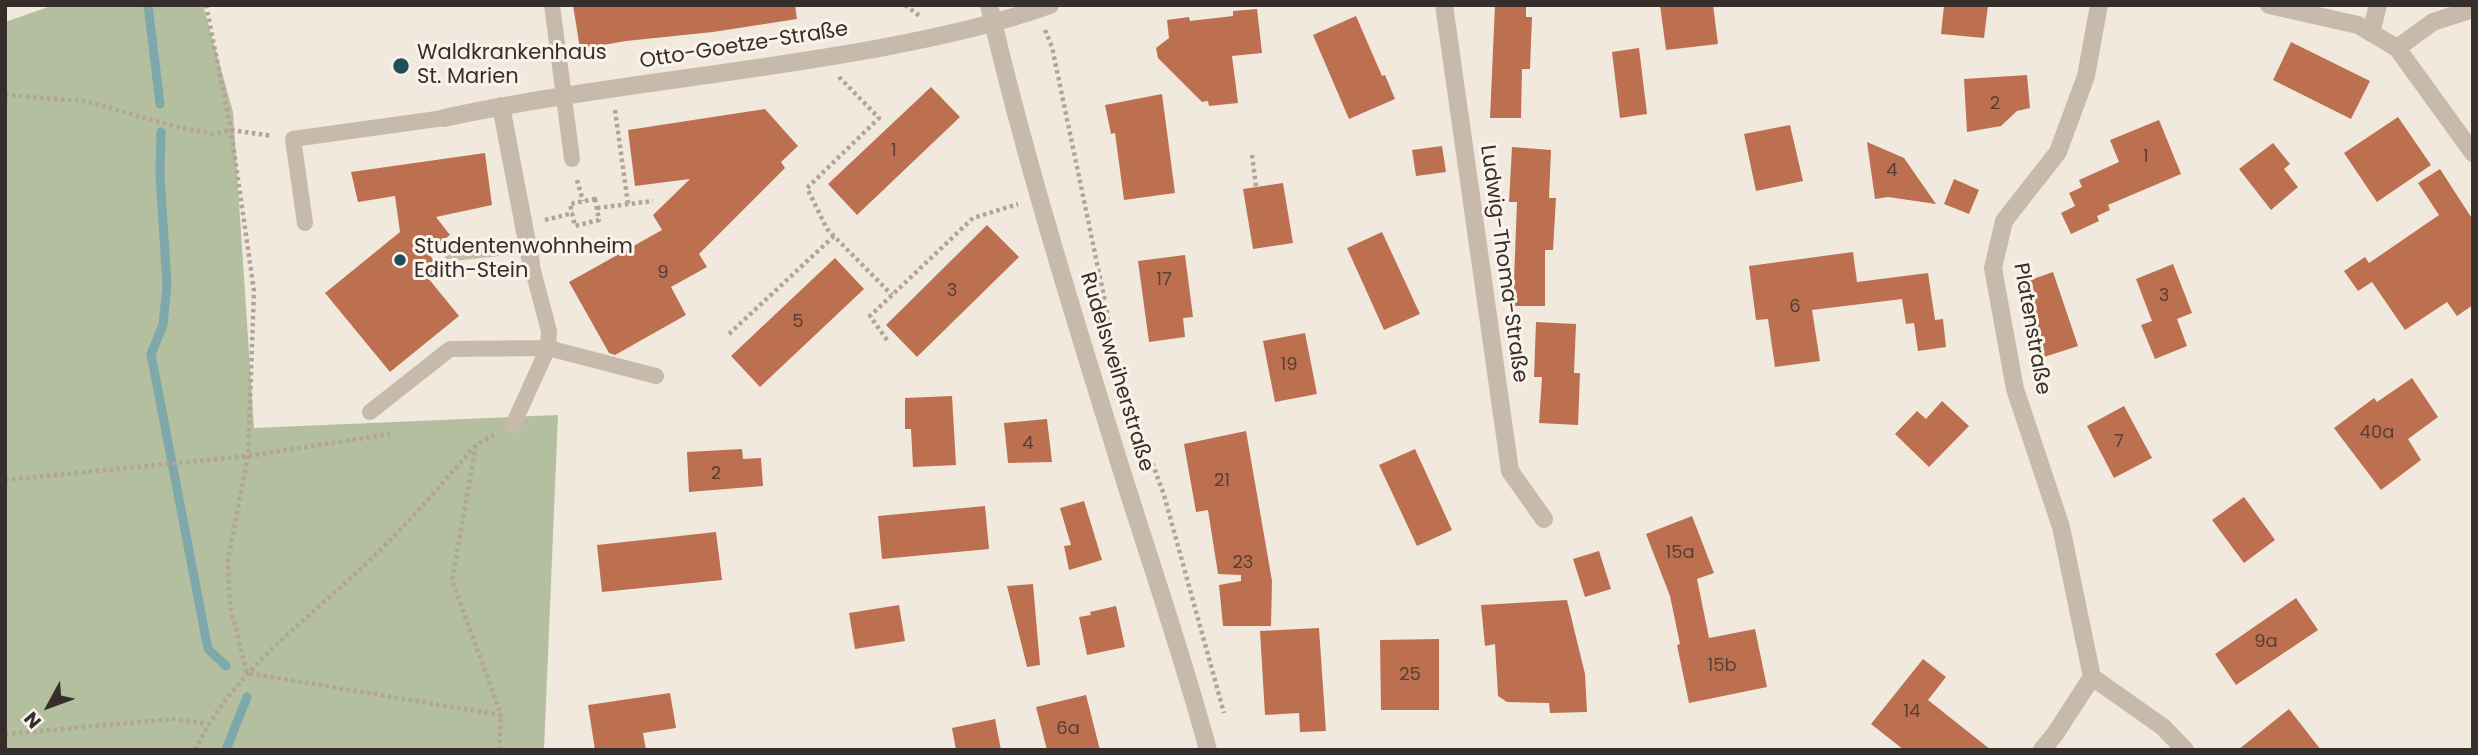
<!DOCTYPE html>
<html>
<head>
<meta charset="utf-8">
<style>
  body { margin:0 }
  #map { position:relative; width:2478px; height:755px; overflow:hidden; background:#f1e9de; font-family:Poppins,sans-serif }
  canvas { display:block }
  .frame { position:absolute; inset:0; border:7px solid #362e2a; pointer-events:none }
  .north { position:absolute; left:14px; top:671px; width:70px; height:70px; -webkit-text-stroke:5px #f9f3ea; paint-order:stroke; rotate:229deg; font-size:19px; font-weight:700; line-height:28px; text-align:center; color:#362e2a }
  .north::after { content:''; display:block; margin:auto; width:24px; height:32px; background:#362e2a; clip-path:polygon(50% 0,100% 100%,50% 72%,0 100%) }
</style>
</head>
<body>
<div id="map">
<canvas width="2478" height="755"></canvas>
<div class="frame"></div>
<div class="north">N</div>
</div>
<script>
const ctx = document.querySelector('canvas').getContext('2d');
ctx.lineJoin = 'round';
function fillPath(path, color) { ctx.fillStyle = color; ctx.fill(path, 'evenodd'); }
function trace(path, color, width, dash) { ctx.strokeStyle = color; ctx.lineWidth = width; ctx.lineCap = dash ? 'butt' : 'round'; ctx.setLineDash(dash || []); ctx.stroke(path); }
function label(font, color, halo, rows, align = 'center') {
  ctx.font = font + ' Poppins,sans-serif'; ctx.lineWidth = 6; ctx.setLineDash([]); ctx.textBaseline = 'middle'; ctx.strokeStyle = halo; ctx.fillStyle = color; for (const [text, x, y, turn = 0] of rows) {
    ctx.save(); ctx.translate(x, y); ctx.rotate((+turn || 0) * Math.PI / 180); ctx.textAlign = isNaN(turn) ? turn : align; if (halo) ctx.strokeText(text, 0, 0); ctx.fillText(text, 0, 0); ctx.restore();
  }
}
fillPath(new Path2D(`
  M54,5H203L233,112L254,428L558,415L544,750H5V22Z`), '#b3bf9f');
trace(new Path2D(`
  M148,5L160,104
  M161,132L160,175L167,285L163,325L151,354L208,649L226,666
  M226,750L247,697`), '#7fa8ac', 9);
fillPath(new Path2D(`
  M573,5H795L797,19L713,32L626,41L580,49Z
  M1495,5H1526V17H1532L1530,69H1522L1521,118H1490Z
  M1660,5H1713L1718,44L1666,50Z
  M1944,5H1988L1984,38L1941,34Z
  M1257,9L1262,53L1232,56L1238,103L1209,106L1208,101L1202,102L1158,58L1156,48L1169,38L1167,20L1189,17L1190,21L1233,16V11Z
  M1356,16L1382,76L1385,75L1395,99L1349,119L1313,35Z
  M2291,42L2370,81L2351,119L2273,80Z
  M1639,48L1647,114L1620,118L1612,52Z
  M2027,75L2030,108L2017,111L2001,126L1967,132L1964,79Z
  M931,87L960,117L857,215L828,184Z
  M1162,94L1175,193L1124,200L1115,133L1111,134L1105,105Z
  M765,109L798,146L781,162L785,168L699,254L707,267L671,287L686,315L615,355L609,353L569,282L662,230L653,215L690,179L635,186L628,130Z
  M2398,117L2431,165L2377,202L2344,153Z
  M2159,120L2181,174L2108,205L2110,210L2097,216L2099,221L2071,234L2061,213L2075,206L2069,193L2082,187L2079,180L2119,162L2110,140Z
  M1790,125L1803,181L1756,191L1744,134Z
  M1867,142L1904,158L1936,204L1888,197L1875,199Z
  M2273,143L2290,164L2284,169L2298,187L2271,210L2239,169Z
  M1442,146L1446,172L1416,176L1412,150Z
  M1512,147L1551,150L1549,198H1556L1553,250H1545V306H1513L1517,202H1509Z
  M485,153L492,205L436,217L450,235L427,252L440,268L428,278L459,316L390,372L325,293L400,232L395,196L358,202L351,172Z
  M2440,169L2473,220V305L2457,316L2447,302L2405,330L2372,282L2358,291L2344,271L2365,257L2369,263L2439,215L2418,183Z
  M1954,179L1979,190L1969,214L1944,204Z
  M1283,183L1293,243L1253,249L1243,189Z
  M987,225L1019,257L917,357L886,325Z
  M1382,232L1420,314L1384,330L1347,248Z
  M1853,252L1857,282L1928,273L1935,320L1943,319L1946,347L1918,351L1914,323L1906,324L1902,299L1812,310L1820,361L1775,367L1768,319L1756,320L1749,266Z
  M1185,255L1193,317L1183,318L1185,337L1149,342L1138,261Z
  M835,258L864,289L760,387L731,356Z
  M2173,264L2192,313L2177,319L2187,346L2155,359L2141,325L2152,321L2136,279Z
  M2053,272L2078,346L2041,358L2016,285Z
  M1536,322L1576,324L1574,373H1580L1578,425L1539,423L1542,377H1534Z
  M1305,333L1317,394L1275,402L1263,341Z
  M2412,378L2438,417L2408,439L2421,460L2381,490L2334,428L2374,398L2377,402Z
  M952,396L956,465L913,467L911,429H905V398Z
  M1942,401L1969,426L1929,467L1895,434L1917,411L1926,419Z
  M2124,406L2152,458L2114,478L2087,426Z
  M1047,419L1052,462L1008,463L1004,423Z
  M1246,431L1272,581L1271,626H1223L1219,585L1241,581V575L1218,574L1208,510L1196,512L1184,444Z
  M742,449L743,459L761,458L763,486L689,492L687,452Z
  M1415,449L1452,530L1417,546L1379,465Z
  M2244,497L2275,540L2244,563L2212,520Z
  M1084,501L1102,560L1069,570L1064,546L1071,545L1060,508Z
  M985,506L989,549L882,559L878,516Z
  M1692,516L1714,573L1697,579L1709,638L1755,629L1767,687L1689,703L1677,645L1680,644L1670,596L1646,534Z
  M716,532L722,580L602,592L597,545Z
  M1599,551L1611,589L1585,597L1573,559Z
  M1033,584L1040,665L1027,667L1007,586Z
  M2296,598L2318,630L2236,685L2215,654Z
  M1567,600L1585,674L1587,712L1550,713L1549,703L1507,702L1498,696L1495,644L1485,646L1481,605Z
  M899,605L905,641L855,649L849,613Z
  M1116,606L1125,647L1087,655L1079,617L1091,615L1090,612Z
  M1319,628L1326,731L1300,732L1299,713L1265,715L1260,631Z
  M1439,639V710H1381L1380,640Z
  M1923,659L1946,677L1928,700L1991,750H1904L1871,724Z
  M670,693L676,728L643,733L646,750H595L588,705Z
  M1086,695L1100,750H1047L1036,707Z
  M2289,709L2321,750H2238Z
  M995,719L1001,750H956L952,728Z`), '#bd7050');
trace(new Path2D(`
  M206,5L231,130L254,291L248,456L228,560L230,606L247,673L501,715L452,580L476,445
  M905,5L921,17
  M1045,30L1052,47L1108,316L1104,332
  M839,77L879,118L807,188L827,229L892,295
  M5,95L85,101L177,127L213,134L231,130L272,136
  M615,110L628,204
  M1252,155L1256,187
  M577,180L583,201
  M595,199L599,220L575,226L570,204Z
  M597,208L653,201
  M545,220L573,213
  M729,334L834,236
  M887,340L870,316L973,218L1018,204
  M1141,454L1153,465L1164,495L1224,713
  M5,480L248,456L390,434
  M5,734L173,719L207,724
  M195,750C233,670 309,619 371,559C408,524 442,483 476,445L494,435
  M499,750L501,715`), '#b4a495', 4.5, [3.5, 3.5]);
trace(new Path2D(`
  M552,5L572,159
  M305,223L293,139L444,118
  M452,253L527,245
  M370,412L450,349L548,348L656,376
  M513,425L548,348L549,331L531,263`), '#c8baab', 16);
trace(new Path2D(`
  M989,5C1026,164 1075,320 1123,475C1152,567 1183,657 1208,750
  M1444,5L1510,471L1544,519
  M2269,5L2358,25L2397,48L2473,153
  M2371,33L2378,5
  M2397,48L2433,22L2473,9
  M501,106L531,263
  M444,118C588,87 735,75 880,48C937,37 994,25 1050,5
  M2092,677L2163,727L2185,750
  M2042,750L2055,734L2092,677L2061,527L2015,389L1993,268L2004,221L2058,152L2086,76L2099,5`), '#c8baab', 18);
for (const [x, y, r, color] of [
  [401,66,9,"#224f55"],
  [400,260,7,"#224f55"]
]) { const dot = new Path2D(); dot.arc(x, y, r, 0, 2 * Math.PI); ctx.fillStyle = color; ctx.fill(dot); trace(dot, '#f9f3ea', 2.5); }
label('18px', '#583e34', null, [
  ["2",1995,104],
  ["1",894,151],
  ["1",2146,157],
  ["4",1892,171],
  ["9",663,273],
  ["17",1164,280],
  ["3",952,291],
  ["3",2164,296],
  ["6",1795,307],
  ["5",798,322],
  ["19",1289,365],
  ["40a",2377,433],
  ["7",2119,442],
  ["4",1028,444],
  ["2",716,474],
  ["21",1222,481],
  ["15a",1680,553],
  ["23",1243,563],
  ["9a",2266,642],
  ["15b",1722,666],
  ["25",1410,675],
  ["14",1912,712],
  ["6a",1068,729]
]);
label('21px', '#362e2a', '#f9f3ea', [
  ["Otto-Goetze-Straße",744,46,-9],
  ["Ludwig-Thoma-Straße",1503,264,82],
  ["Platenstraße",2031,329,80],
  ["Rudelsweiherstraße",1116,372,73]
]);
label('21px', '#362e2a', '#f9f3ea', [
  ["Waldkrankenhaus",417,54],
  ["St. Marien",417,78],
  ["Studentenwohnheim",414,248],
  ["Edith-Stein",414,272]
], 'left');
</script>
</body>
</html>
